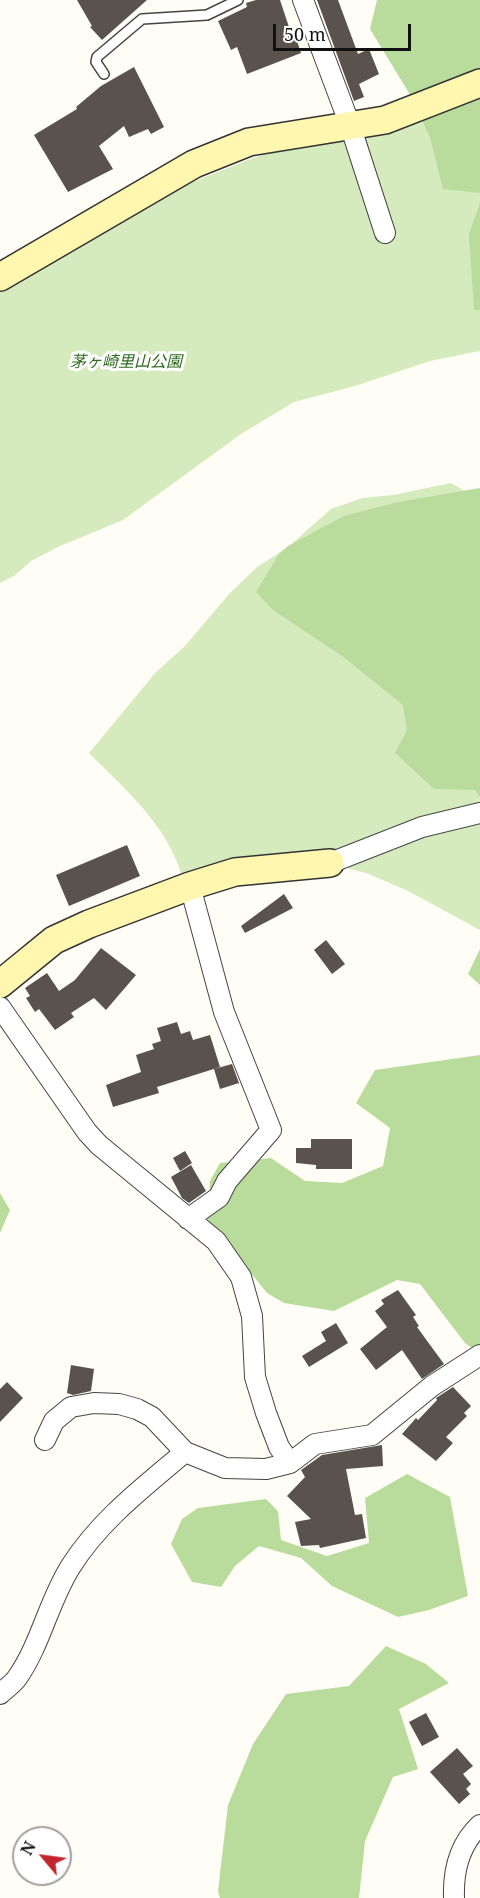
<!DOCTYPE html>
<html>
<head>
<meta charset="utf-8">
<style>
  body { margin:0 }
  #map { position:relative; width:480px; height:1898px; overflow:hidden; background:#fffdf5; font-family:"Noto Serif",serif }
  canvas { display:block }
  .north { position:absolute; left:12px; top:1826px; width:60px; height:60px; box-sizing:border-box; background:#fff; border:2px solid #a0a0a0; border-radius:50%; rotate:299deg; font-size:16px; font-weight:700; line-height:24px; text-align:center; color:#111 }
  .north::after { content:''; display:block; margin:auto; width:21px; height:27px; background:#c4262e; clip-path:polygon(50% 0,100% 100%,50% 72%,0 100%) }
  .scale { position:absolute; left:273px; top:24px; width:138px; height:27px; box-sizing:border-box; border:3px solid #111; border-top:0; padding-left:8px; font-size:18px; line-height:21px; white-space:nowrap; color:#111; -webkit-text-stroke:4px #fff; paint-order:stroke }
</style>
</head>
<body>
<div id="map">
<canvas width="480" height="1898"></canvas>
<div class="north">N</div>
<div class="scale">50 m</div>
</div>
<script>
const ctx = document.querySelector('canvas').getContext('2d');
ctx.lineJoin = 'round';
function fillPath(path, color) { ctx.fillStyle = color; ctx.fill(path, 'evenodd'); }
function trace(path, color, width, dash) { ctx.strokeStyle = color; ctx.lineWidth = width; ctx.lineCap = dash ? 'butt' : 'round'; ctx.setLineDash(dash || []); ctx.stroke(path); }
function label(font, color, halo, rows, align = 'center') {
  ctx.font = font + ' "Noto Serif","Noto Sans JP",serif'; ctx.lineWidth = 6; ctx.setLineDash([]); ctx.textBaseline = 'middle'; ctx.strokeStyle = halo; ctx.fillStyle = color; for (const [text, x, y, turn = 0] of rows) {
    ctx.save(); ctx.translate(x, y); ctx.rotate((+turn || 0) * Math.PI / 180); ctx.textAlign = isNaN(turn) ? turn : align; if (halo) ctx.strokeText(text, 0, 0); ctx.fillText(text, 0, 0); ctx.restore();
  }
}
fillPath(new Path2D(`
  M480,93V351L430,361L355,386L294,402L241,434L123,520L60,546L31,561L14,576L0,583V288L185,185L248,160L284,147Z
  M451,483L480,500V930L408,891L369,874L308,857L182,876C167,825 126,790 89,753L156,672L184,647L230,593L257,567L288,547L331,509L362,498L393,495Z`), '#d5ebbd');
fillPath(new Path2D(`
  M377,0H480V193L443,189L430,137L409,93L370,29Z
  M480,203V310H474L469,234Z
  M480,488V797L475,790L434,789L395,753L407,730L403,705L342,656L273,610L256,592L279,554L288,546L344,516L398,502Z
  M480,949V985L468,974Z
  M480,1055V1354L465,1343L420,1284L397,1280L334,1311L284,1303L267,1293L208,1220L210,1181L220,1163L271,1158L305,1181L342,1183L383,1166L390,1128L356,1103L375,1070Z
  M0,1193L10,1210L0,1233Z
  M407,1474L450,1497L468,1596L429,1610L398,1617L332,1586L301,1558L259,1546L235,1566L221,1587L192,1582L171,1544L182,1519L198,1508L266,1499L278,1511L281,1540L327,1556L369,1543L365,1498Z
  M386,1646L426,1664L449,1683L399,1709L418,1769L393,1777L365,1841L359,1898H220L218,1891L228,1805L253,1744L286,1694L349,1686Z`), '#b9dc9c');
fillPath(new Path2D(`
  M77,0H147L102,40L90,27L92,26Z
  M256,0H280L292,36L295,35L301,53L247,74L237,47L231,50L218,21L247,7L246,3Z
  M317,0H338L358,54L369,49L379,74L359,84L364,97L354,101Z
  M134,67L164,127L151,134L148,129L129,137L124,126L99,146L113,169L68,192L34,135L77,109L76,107L101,86Z
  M127,845L140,876L69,906L56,875Z
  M284,894L293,908L245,933L241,926Z
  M326,940L345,964L332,974L314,950Z
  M101,948L136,975L106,1010L94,998L71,1013L74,1017L55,1030L39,1009L35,1012L26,998L30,996L25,988L47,973L59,991L75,980Z
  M177,1022L181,1034L190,1031L193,1040L210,1035L220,1067L157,1087L159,1093L113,1107L106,1085L141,1072L136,1055L154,1049L152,1044L161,1041L157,1028Z
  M232,1064L239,1083L220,1089L214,1069Z
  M311,1139H352V1169H316V1165L296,1163V1148H311Z
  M185,1151L192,1163L180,1171L173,1158Z
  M191,1165L206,1191L189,1203L182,1198L171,1177Z
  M398,1290L416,1315L413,1317L419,1326L417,1327L444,1364L422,1379L402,1350L376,1370L360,1349L387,1327L375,1311L384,1304L381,1300Z
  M336,1323L348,1343L309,1367L302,1356L326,1341L321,1332Z
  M71,1365L94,1369L91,1391L73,1395L67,1393Z
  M7,1382L23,1398L0,1422V1389Z
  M453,1387L471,1406L464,1413L467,1416L446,1437L453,1443L436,1461L402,1434L416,1418L418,1420L437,1400L436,1398Z
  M382,1445L383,1466L346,1469L355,1515L362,1514L366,1538L320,1548L319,1545L301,1546L295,1522L311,1519L287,1496L305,1477L301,1470L322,1455Z
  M426,1713L439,1737L422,1746L409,1722Z
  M457,1748L473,1766L463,1774L471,1784L466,1789L470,1794L459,1804L430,1772Z`), '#5a524d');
const lane = new Path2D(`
  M104,74L96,62L97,57L142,19L207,15L238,0`);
const street = new Path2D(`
  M303,0L350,125L385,233
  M330,863L422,827L480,813
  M0,1007L87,1132L99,1145L216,1241L241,1277L252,1316L255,1377L266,1413L279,1447L290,1463
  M188,1219L219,1197L227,1181L271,1130L224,1012L190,886
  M45,1440L54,1421L71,1407L94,1403L119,1404L137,1409L152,1417L185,1452L225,1468L266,1469L290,1463L315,1444L372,1435L432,1386L480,1355
  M0,1694C5,1689 13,1684 17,1678C41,1644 49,1600 71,1566C100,1520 144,1487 185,1452
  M454,1898C453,1871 460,1844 480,1825`);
const secondary = new Path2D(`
  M0,277L194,164L249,142L385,120L480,83
  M0,984L54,940L89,924L190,886L235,872L330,863`);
trace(lane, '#444', 12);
trace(street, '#444', 22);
trace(secondary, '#333', 30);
trace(lane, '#fff', 9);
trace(street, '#fff', 20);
trace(secondary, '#fff6b0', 27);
label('italic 16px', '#2f6b1f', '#fff', [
  ["茅ヶ崎里山公園",126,362]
]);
</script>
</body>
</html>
